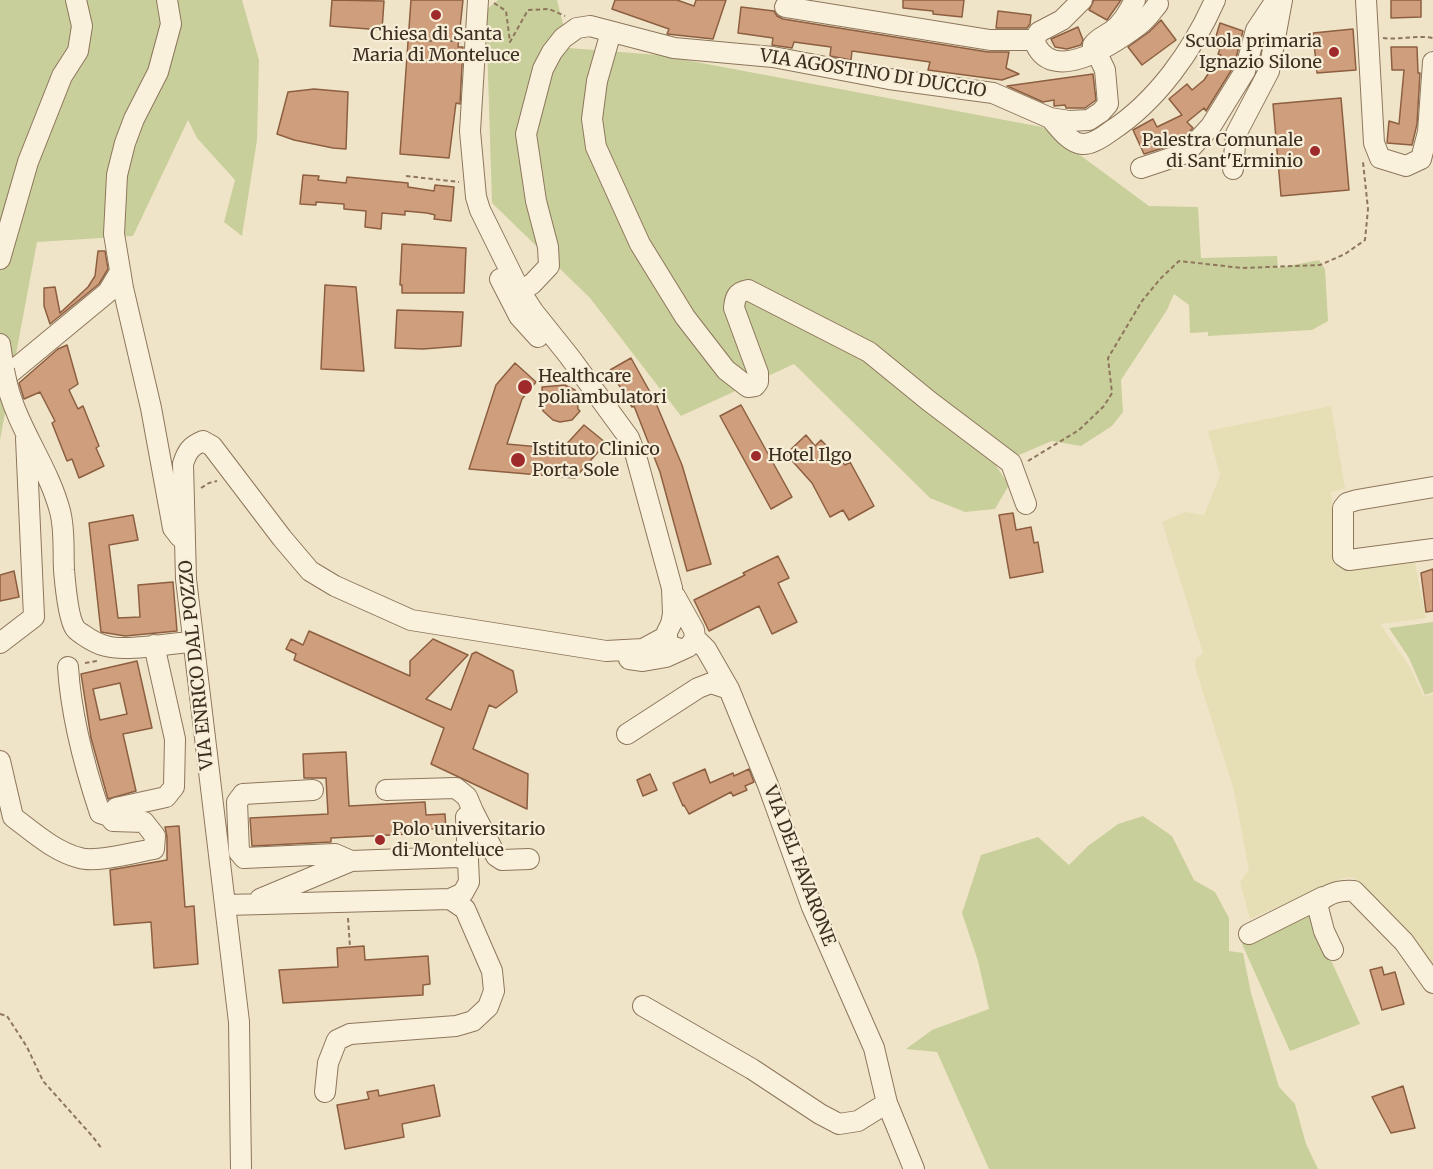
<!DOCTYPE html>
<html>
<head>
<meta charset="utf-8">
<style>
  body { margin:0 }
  canvas { display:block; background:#f0e4c8 }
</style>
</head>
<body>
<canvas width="1433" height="1169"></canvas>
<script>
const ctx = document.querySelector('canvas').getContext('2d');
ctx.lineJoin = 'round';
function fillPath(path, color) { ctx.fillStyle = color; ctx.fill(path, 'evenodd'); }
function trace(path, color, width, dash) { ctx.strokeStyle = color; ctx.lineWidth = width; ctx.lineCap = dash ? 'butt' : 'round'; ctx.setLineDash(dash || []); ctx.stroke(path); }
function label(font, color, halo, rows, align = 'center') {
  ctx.font = font + ' Merriweather,serif'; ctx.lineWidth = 4.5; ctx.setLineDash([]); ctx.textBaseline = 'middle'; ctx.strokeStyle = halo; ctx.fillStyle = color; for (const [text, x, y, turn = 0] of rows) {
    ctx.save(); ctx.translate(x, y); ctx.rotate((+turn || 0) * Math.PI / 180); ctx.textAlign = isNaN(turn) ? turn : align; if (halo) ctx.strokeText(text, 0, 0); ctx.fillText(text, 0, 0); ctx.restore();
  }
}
fillPath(new Path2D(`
  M1331,406L1345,488L1331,492L1340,565L1414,559L1426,618L1380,624L1410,667L1424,697L1433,694V974L1362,883L1352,877L1344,878L1250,919L1240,882L1249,870L1234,790L1195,667L1196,659L1203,653L1162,522L1185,512L1204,515L1220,475L1208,431Z`), '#e6deb5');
fillPath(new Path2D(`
  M0,0H242L259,60L257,140L242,236L224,222L235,180L197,138L188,120L133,236L37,242L0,440Z
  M498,0H557L569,48L659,55L1042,127L1149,206L1198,207L1201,258L1277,256L1278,268L1319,260L1325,269L1328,321L1312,330L1208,336V332L1190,333L1189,305L1174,294L1167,310L1121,380L1123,412L1112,426L1081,446L1052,441L1019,455L1001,450L988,454L1009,485L995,509L965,512L930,498L794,364L681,416L590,298L492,203L486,10Z
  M1433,622V692L1425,695L1409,658L1389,628Z
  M1143,816L1172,836L1194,880L1215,892L1229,918V951L1243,953L1251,993L1279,1087L1295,1104L1306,1144L1318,1169H989L937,1052L906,1049L932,1030L989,1009L978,961L962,913L981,855L1038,837L1069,865L1088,846L1118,824Z
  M1309,912L1360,1024L1290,1051L1242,944Z`), '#c9cf9b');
const building = new Path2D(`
  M332,0L384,1L382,30L330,26Z
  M411,0H463L458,47H463L460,104L456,103L449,158L400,154Z
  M615,0H677L694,6L696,0H726L713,39L667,34L669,29L612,9Z
  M903,0H964L962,17L933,14V11L903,8Z
  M1094,0H1121L1107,20L1089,10Z
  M1391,0H1421V17L1391,18Z
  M741,7L774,11L777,16L783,19L988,52H1009L1006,68L1019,74L1002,80L928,70L930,62L852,51L851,60L830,56L831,47L794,42L792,48L772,45L773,38L738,33Z
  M998,11L1031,15L1030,24L1027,28H996Z
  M1161,20L1176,40L1142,65L1128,47L1149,32Z
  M1220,23L1243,31L1234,66L1206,111L1204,108L1187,122L1193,128L1179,143L1144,154L1133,130L1153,119L1157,127L1182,115L1169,99L1187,84L1192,90L1204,80L1221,55L1218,54L1220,49L1213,46Z
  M1078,27L1083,40L1081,45L1067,49L1055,47L1051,39Z
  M1353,29L1356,70L1317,73L1313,33Z
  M1391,47H1417L1418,73H1420L1417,124L1412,145L1387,143L1389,121L1399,124L1404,70H1392Z
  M1093,74L1096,100L1085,108H1066L1065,105L1054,106V100L1043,102L1007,86Z
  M314,89L348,92L346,149L333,148L294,140L277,134L288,92Z
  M1341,98L1349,190L1281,196L1273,104Z
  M303,175L319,176L318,180L346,183L347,177L408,183V187L434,191L435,185L454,187L451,221L434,219L435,215L427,213L405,211V215L382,213L381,229L365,227L366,211L344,209V204L316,202V205L300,204Z
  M402,244L466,248L464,293H402V285H400Z
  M98,251H105L108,269L99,284L50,324L44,306V288L55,287L60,313L88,287L95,276Z
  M325,285L356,287L364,371L321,369Z
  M397,310L463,312L461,346L423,349L395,348Z
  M67,345L78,384L69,390L78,409L83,406L99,446L96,448L104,466L79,478L72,459L67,461L52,423L55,421L40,392L24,399L19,383L58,349Z
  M631,358L655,401L682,465L711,564L687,571L660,472L634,406L632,407L610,370Z
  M515,363L536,382L522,399L507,444L562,449L584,425L606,443L575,478L469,469L496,385Z
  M565,385L575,390L577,395L578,409L580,411L572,420L560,422L553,420L543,411L542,387Z
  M741,405L792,497L771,509L720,416Z
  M806,435L815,446L821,440L845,465L850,462L874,506L849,520L843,510L830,517L812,483L786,454Z
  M1013,513L1016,530L1031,527L1034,543L1038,542L1043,572L1010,578L999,515Z
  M133,515L138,540L109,545L118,618L140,617L138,585L173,582L177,631L125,636L101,632L89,523Z
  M778,556L789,578L778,583L797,622L772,634L759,606L709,631L694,600L745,575L743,573Z
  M1433,569V611L1426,612L1421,573Z
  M14,571L19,597L0,601V575Z
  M309,631L410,676V661L433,639L468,655L426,699L451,710L472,654L476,652L513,671L517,692L496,708L489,705L473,749L528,774L527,809L431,764L444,728L294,660L296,654L286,649L291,639L303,645Z
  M137,661L152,728L123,734L136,791L108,799L91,738L81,674ZM120,683L127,714L100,720L93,689Z
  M346,752L349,806L425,802L426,815L445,814L446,829H429V833L331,838V842L252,846L250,818L328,814L326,778H304L303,754Z
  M705,769L710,783L733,773L734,776L749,769L754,782L745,786L747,790L733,796L731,792L689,814L684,805L683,806L673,783Z
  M650,774L657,790L643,796L637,780Z
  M179,826L185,907L194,906L198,964L154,968L151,922L114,925L110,870L167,860V837L165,827Z
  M364,946L365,960L428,956L430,984L423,985V995L283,1003L279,970L338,967L337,948Z
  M1382,967L1384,975L1395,972L1404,1004L1382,1010L1370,970Z
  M434,1085L440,1116L402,1124L404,1137L345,1149L337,1105L369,1099L367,1092L378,1090L379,1096Z
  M1403,1086L1415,1128L1391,1133L1372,1097Z`);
fillPath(building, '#cf9f7d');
trace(building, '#8d5f41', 1.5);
const minor = new Path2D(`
  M167,0L171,24L158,72L134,119L125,143L117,175L114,234L123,288L151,408L173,528L180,537
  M478,0L470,131L476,197L480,210L520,291L533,311L569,356L629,438L636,456L672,588L673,614L671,624L667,632V640L671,646L680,649
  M1082,0L1062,20L1039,32L1034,40C1050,88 1115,43 1139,25C1147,19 1152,11 1158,4
  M1366,0L1374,143L1380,158L1406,166L1421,159L1428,132L1433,62
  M785,7L990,40H1034
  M611,32L597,81L592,119L596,147L640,244L685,317L726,370L748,387L755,386L758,382V373L734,308C735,297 737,292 748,290L869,352L929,401L1011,463L1026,504
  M1050,118C1058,126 1069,143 1082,144C1091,145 1103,137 1111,131C1157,101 1193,50 1215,0
  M1141,168L1186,153L1211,126L1245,71L1256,30L1276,0
  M1233,169L1236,134L1269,71L1282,0
  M0,259L28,162L62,76L78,51L82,26L76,0
  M500,279L519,316L538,337
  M520,291L532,284L549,266L548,247L536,201L526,134L543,69L552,52L563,38L577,28L590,26L674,48L773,57L889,79L993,93L1050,118L1069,121L1089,120L1101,112L1108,104L1105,70L1093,45C1098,38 1105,36 1112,31C1123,23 1128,12 1135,0
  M0,344L4,370
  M10,373L108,292L120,272
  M7,384C18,429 48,466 60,511C65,530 63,549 64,570C65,582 68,618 75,628C76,630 79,632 82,634C89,639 97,644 106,646C126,652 170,643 192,642
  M1433,487L1357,500L1347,503L1343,508V556L1349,560L1433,549
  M695,638L706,649L729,689L768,785L812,907L874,1048L887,1103L914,1169
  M0,643L34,617L26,438
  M629,659L643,661L666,657L688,647L692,643L695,638L694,630L675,596
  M68,667C71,717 84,765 100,813L109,816
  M627,734L698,688L711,683L729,689
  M0,761L13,817C33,832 55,852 80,858C96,863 136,852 154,849L155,836L144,822L113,821L109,816L116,808L166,797L174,787L175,739L154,645
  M313,790L243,794L237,802L239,852L244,858L335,854L351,861L458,857L468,861
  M386,790L456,788L467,797L473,811
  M260,899L351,861
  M450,899L463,893L469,882L466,817L473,811L496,856L502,860L529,859
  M226,905L450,899L465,909L492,971L494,991L488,1007L473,1021L456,1026L350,1034L337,1040L328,1063L325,1092
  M1249,934L1323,897
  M1333,950L1324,931L1317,904C1328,893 1339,890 1354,891L1404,942L1433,983
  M643,1006L752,1069L820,1114L839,1124L858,1121L887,1103
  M241,1169L239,1022L186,579L183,464C187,451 191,446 203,441L212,446L282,538L310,571L335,586L411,620L606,651L643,649L667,636`);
trace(minor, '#8d765c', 22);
trace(new Path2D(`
  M494,3L506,11L510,42L528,10L549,9L565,16
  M1383,38C1400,40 1416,35 1433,38
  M405,41H461
  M405,41L406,30
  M406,176L459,182
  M1028,461L1079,430L1104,406L1112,393L1108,358L1142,301L1160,279L1179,261L1242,268L1320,265L1345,254L1365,240L1368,209L1363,162
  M201,488L209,483L217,481
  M85,663L97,661
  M348,918L350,947
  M0,1014L7,1016L27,1047L43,1081L93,1137L102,1149`), '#8d765c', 2, [4.5, 3]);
trace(minor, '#faf1dc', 20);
const minorBridge = new Path2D(`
  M4,370L7,384`);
trace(minorBridge, '#8d765c', 22, []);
trace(minorBridge, '#faf1dc', 20);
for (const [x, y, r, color] of [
  [436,15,6,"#9e2a2b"],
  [1334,52,6,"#9e2a2b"],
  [1315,151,6,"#9e2a2b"],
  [525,387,8,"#9e2a2b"],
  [756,456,6,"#9e2a2b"],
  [518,460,8,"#9e2a2b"],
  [380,840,6,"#9e2a2b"]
]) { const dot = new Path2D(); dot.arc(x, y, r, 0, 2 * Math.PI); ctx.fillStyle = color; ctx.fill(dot); trace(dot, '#f7eed8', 2); }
label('18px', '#3d2e20', '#f7eed8', [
  ["Chiesa di Santa",436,35,"center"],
  ["Maria di Monteluce",436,56,"center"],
  ["Scuola primaria",1322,42,"right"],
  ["Ignazio Silone",1322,63,"right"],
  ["Palestra Comunale",1303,141,"right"],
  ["di Sant'Erminio",1303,162,"right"],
  ["Healthcare",538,377],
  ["poliambulatori",538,398],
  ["Istituto Clinico",532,450],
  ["Porta Sole",532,471],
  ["Hotel Ilgo",768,456],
  ["Polo universitario",392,830],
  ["di Monteluce",392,851]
], 'left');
label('18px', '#3d2e20', '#f7eed8', [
  ["VIA AGOSTINO DI DUCCIO",873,74,9],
  ["VIA ENRICO DAL POZZO",197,665,-96],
  ["VIA DEL FAVARONE",799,866,69]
]);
</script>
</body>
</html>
